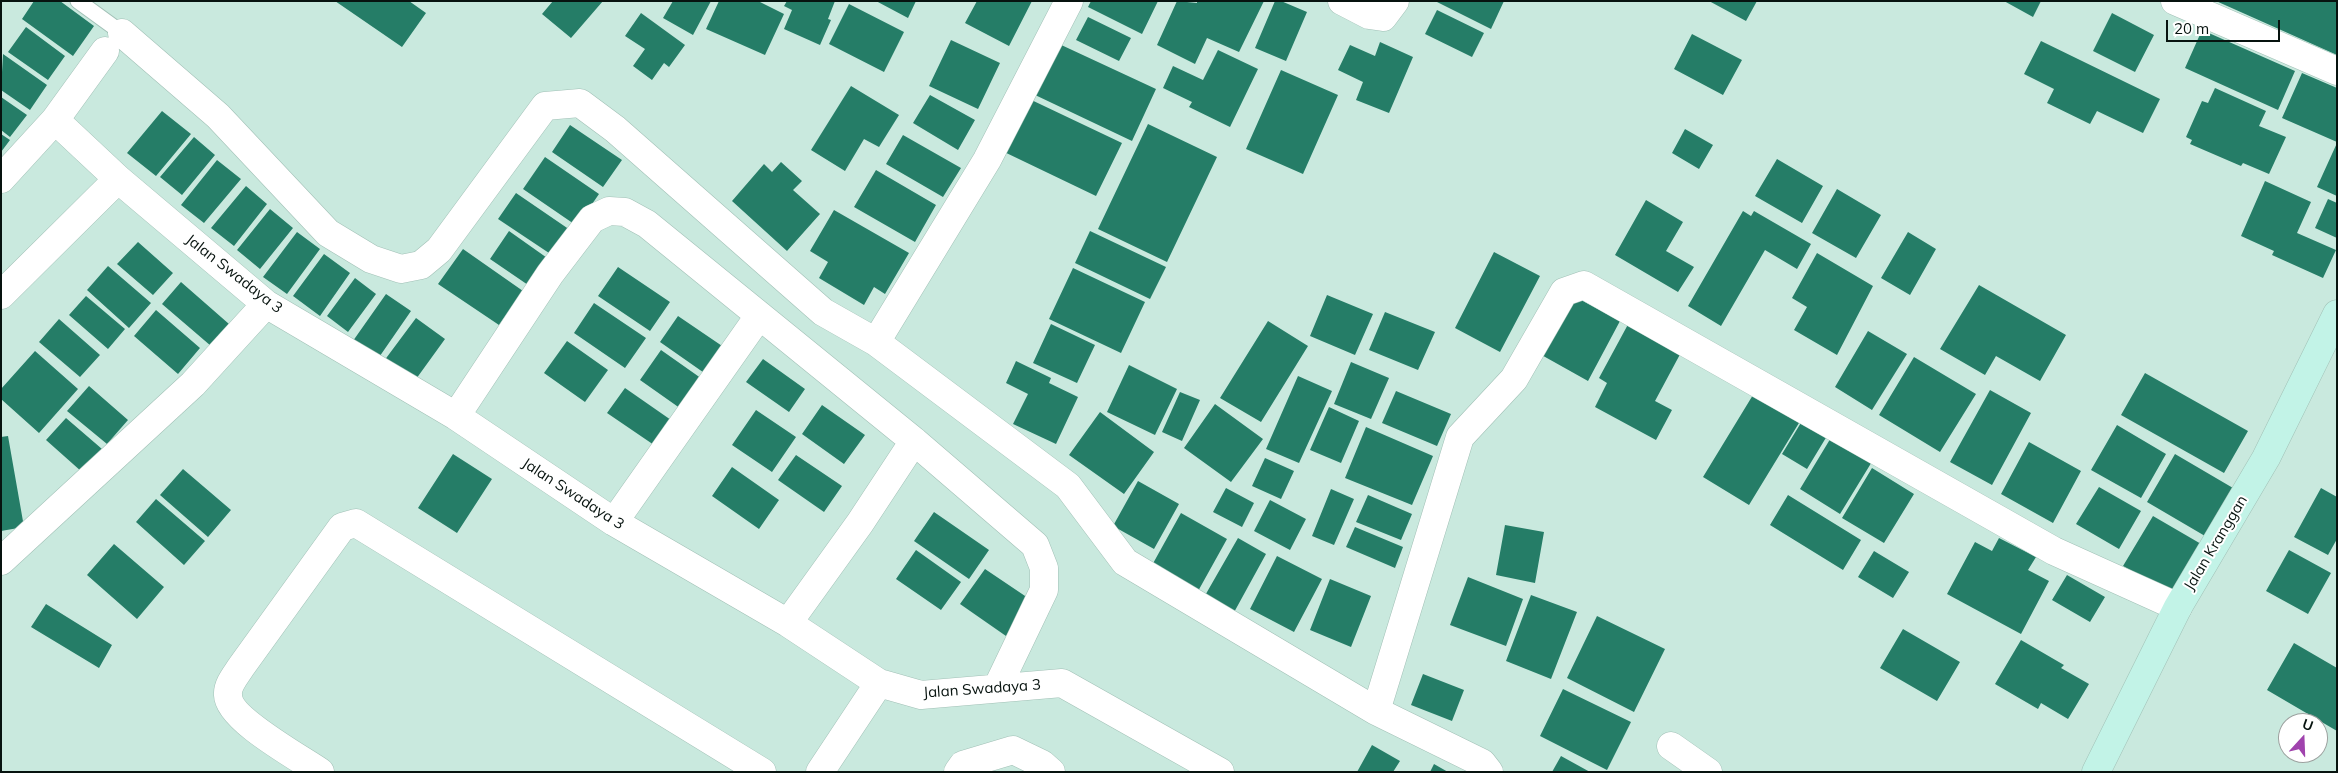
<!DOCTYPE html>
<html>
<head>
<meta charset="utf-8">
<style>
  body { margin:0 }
  #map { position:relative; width:2338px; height:773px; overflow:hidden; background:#c9e9de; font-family:Mulish,sans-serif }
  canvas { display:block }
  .frame { position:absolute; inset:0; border:2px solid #07130f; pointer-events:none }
  .north { position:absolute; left:2278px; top:713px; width:50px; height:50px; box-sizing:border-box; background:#fff; border:1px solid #9ca19f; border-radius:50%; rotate:20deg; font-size:14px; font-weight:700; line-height:20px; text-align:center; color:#07130f }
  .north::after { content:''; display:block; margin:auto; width:18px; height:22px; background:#a043ad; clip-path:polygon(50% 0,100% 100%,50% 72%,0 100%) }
  .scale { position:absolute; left:2166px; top:20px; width:114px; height:22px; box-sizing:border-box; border:2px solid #07130f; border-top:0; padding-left:6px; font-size:15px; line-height:18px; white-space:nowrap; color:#07130f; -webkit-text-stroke:4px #fff; paint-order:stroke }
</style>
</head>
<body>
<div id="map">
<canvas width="2338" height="773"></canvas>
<div class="frame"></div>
<div class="north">U</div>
<div class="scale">20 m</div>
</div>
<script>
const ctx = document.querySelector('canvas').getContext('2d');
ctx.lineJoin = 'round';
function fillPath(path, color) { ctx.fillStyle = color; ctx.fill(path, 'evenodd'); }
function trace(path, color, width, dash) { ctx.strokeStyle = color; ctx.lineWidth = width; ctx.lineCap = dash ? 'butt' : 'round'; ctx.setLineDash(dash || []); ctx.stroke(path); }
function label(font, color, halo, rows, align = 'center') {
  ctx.font = font + ' Mulish,sans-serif'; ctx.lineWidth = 4; ctx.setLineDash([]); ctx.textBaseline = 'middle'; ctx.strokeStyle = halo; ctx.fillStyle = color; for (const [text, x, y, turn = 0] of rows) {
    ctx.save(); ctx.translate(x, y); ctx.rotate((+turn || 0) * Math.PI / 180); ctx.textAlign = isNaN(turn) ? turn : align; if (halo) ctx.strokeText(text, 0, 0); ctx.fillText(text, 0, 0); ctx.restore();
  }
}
fillPath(new Path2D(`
  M34,1H60L94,26L73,56L22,19Z
  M335,1H409L426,13L402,47Z
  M553,1H603L571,38L542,14Z
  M673,1H711L693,35L663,18Z
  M719,1H758L784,14L765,55L706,29Z
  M787,1H835L828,19L831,20L820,45L784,29L792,10L784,6Z
  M876,1H916L908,18Z
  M977,1H1032L1009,46L965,23Z
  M1091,1H1158L1142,34L1088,7Z
  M1177,1L1197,3V1H1264L1239,52L1207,38L1195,64L1157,45Z
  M1275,1H1281L1307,12L1286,61L1255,48Z
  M1435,1H1504L1491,29Z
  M1709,1H1757L1746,21Z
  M2004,1H2041L2033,17Z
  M2216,1H2337V55Z
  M849,4L904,32L884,72L829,44Z
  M1437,10L1484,33L1472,57L1425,34Z
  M641,13L685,45L669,67L664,63L652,80L633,66L645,49L625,36Z
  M2112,13L2154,35L2135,72L2093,51Z
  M1088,17L1131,38L1119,61L1076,40Z
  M26,27L65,56L48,80L8,52Z
  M2202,30L2295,71L2278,110L2185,68Z
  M1692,34L1742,60L1723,95L1674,69Z
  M951,40L1000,63L978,109L929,86Z
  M2041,41L2160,99L2143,133L2097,111L2090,124L2047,103L2054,89L2024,74Z
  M1380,42L1413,57L1389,113L1356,100L1363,82L1338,70L1350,45L1375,56Z
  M1057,43L1156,89L1132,141L1033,94Z
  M1218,50L1258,69L1230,127L1189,107L1192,102L1163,88L1173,66L1203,80Z
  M3,54L47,85L30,110L1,90Z
  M1281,70L1338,95L1303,174L1246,149Z
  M2302,73L2337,88V142L2282,118Z
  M851,86L899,115L879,147L864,139L845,171L811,150Z
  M2215,88L2266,111L2259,126L2286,137L2269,174L2243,163L2241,166L2190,144L2192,140L2186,137L2202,101L2208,103Z
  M930,95L975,120L958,150L913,123Z
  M1023,96L1122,143L1096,196L998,149Z
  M1,97L27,115L10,137L1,130Z
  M162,111L191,134L156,176L127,153Z
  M1148,124L1217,157L1167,262L1098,229Z
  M570,125L622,160L603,187L552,152Z
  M1685,129L1713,145L1699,169L1672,153Z
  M1,134L10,140L1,152Z
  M903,135L961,168L943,197L886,164Z
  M194,137L215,155L182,195L160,177Z
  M2337,143V196L2317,187Z
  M545,157L599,194L577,226L523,189Z
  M1777,159L1823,186L1802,223L1755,196Z
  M217,160L241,179L204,223L181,205Z
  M781,162L802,181L793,190L820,214L787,251L732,201L764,164L772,172Z
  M876,170L936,205L915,242L854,207Z
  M2265,181L2311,202L2297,233L2336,250L2323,278L2272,255L2274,251L2241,236Z
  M246,186L267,204L234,246L211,228Z
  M1837,189L1881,215L1856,258L1812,233Z
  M516,193L573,232L555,257L498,219Z
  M2328,199L2337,203V238L2315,228Z
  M1646,200L1683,222L1666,251L1694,267L1678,292L1615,255Z
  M270,209L293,228L260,269L237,250Z
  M834,210L909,253L885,294L874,287L864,305L819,278L828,262L810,251Z
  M1743,211L1751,216L1754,211L1811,244L1797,269L1765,250L1721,326L1688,306Z
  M509,231L550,260L531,287L490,259Z
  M1090,231L1166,267L1150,299L1075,263Z
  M297,232L320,249L287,294L263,277Z
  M1908,232L1936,249L1910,295L1881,278Z
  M138,242L173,273L153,295L117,264Z
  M463,249L523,291L499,325L438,284Z
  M1494,252L1540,276L1500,352L1455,328Z
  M1817,253L1873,286L1837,355L1794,330L1807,307L1792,298Z
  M324,254L350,273L320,316L293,296Z
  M108,266L151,303L129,328L87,290Z
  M618,267L670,302L650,331L598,296Z
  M1073,268L1145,302L1121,353L1049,319Z
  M355,278L376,294L348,332L327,316Z
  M181,282L229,324L211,346L162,304Z
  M1979,285L2066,335L2040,381L1996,356L1985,375L1940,349Z
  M386,294L411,311L373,366L348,348Z
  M1570,294L1620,321L1588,381L1538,353Z
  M1327,295L1373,314L1355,355L1310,336Z
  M86,296L125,329L108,349L69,315Z
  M594,303L646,338L625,368L574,333Z
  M156,310L200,348L178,374L134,336Z
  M1385,312L1435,332L1418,370L1369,350Z
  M678,316L728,350L710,377L660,342Z
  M1632,317L1685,345L1655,401L1672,410L1656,440L1595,407L1607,383L1599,378Z
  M416,318L445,339L411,386L381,365Z
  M59,319L100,355L80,377L39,342Z
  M1268,321L1308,346L1261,422L1220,398Z
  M1051,324L1095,345L1077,383L1033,363Z
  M1868,331L1907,354L1872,410L1835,387Z
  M567,341L608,370L585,402L544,373Z
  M661,350L705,381L684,411L640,380Z
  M35,351L78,389L39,433L1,399V389Z
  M1914,357L1976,394L1940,452L1879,415Z
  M763,359L805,389L789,412L746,382Z
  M1016,361L1051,378L1049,383L1078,397L1056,444L1013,424L1028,394L1006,383Z
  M1351,362L1389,378L1371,419L1334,404Z
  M1129,365L1177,389L1155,435L1107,412Z
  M2145,373L2248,431L2224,473L2121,415Z
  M1298,376L1332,391L1299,463L1266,449Z
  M89,386L128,420L107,444L67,411Z
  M625,388L671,420L654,445L607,413Z
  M1756,390L1802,418L1749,505L1703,477Z
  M1990,390L2031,413L1992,485L1950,462Z
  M1396,391L1451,414L1437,446L1382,423Z
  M1180,392L1200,400L1182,441L1162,432Z
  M1215,404L1263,439L1231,482L1184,448Z
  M822,405L865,435L844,464L802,434Z
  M1329,407L1359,421L1341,463L1310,450Z
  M756,410L796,437L772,472L732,445Z
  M1100,412L1154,452L1124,494L1069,455Z
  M66,418L102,449L82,472L46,440Z
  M1802,421L1827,436L1807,469L1782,454Z
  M2117,425L2166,454L2141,498L2091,470Z
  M1366,427L1433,456L1412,505L1345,478Z
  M8,436L24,527L1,531V437Z
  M1832,436L1873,460L1840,514L1800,489Z
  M2029,442L2081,471L2053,523L2001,494Z
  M453,454L492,479L457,533L418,508Z
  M2175,454L2233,488L2205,536L2147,502Z
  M796,455L842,486L824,512L778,480Z
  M1265,458L1294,471L1281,499L1252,486Z
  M732,467L779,500L759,529L712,496Z
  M1872,468L1914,494L1884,543L1842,518Z
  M183,469L231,510L208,537L160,495Z
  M1138,481L1179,504L1154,549L1113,526Z
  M2099,487L2141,511L2119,549L2076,524Z
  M1226,488L1254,503L1242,527L1213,512Z
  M2321,488L2337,497V539L2328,555L2294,537Z
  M1331,489L1354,499L1334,545L1312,536Z
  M1368,495L1412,514L1401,540L1356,522Z
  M1788,495L1861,540L1843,570L1770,525Z
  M156,499L205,541L184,565L136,522Z
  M1270,500L1306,519L1290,550L1254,531Z
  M934,512L989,550L969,579L914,541Z
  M1181,513L1227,539L1197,593L1151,567Z
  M2153,516L2208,548L2179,598L2123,566Z
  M1505,525L1544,532L1535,583L1496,575Z
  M1355,527L1403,547L1395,568L1346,547Z
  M1238,538L1266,554L1232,616L1203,599Z
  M1999,538L2036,557L2028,570L2049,581L2021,634L1947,594L1975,542L1992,551Z
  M114,544L164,587L137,619L87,575Z
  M916,550L961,582L941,610L896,579Z
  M2289,550L2331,573L2308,614L2266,591Z
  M1874,551L1909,572L1893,598L1858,577Z
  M1277,556L1322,579L1294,632L1250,609Z
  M985,569L1031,600L1006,636L960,604Z
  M2067,575L2105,597L2090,622L2052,600Z
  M1468,577L1523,599L1506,646L1450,625Z
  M1330,579L1371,596L1351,647L1310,630Z
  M1531,595L1577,612L1551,679L1506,661Z
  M46,604L112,645L99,668L31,627Z
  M1597,616L1665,649L1634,712L1567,678Z
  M1903,629L1960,662L1937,701L1880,668Z
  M2021,640L2064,665L2061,668L2089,684L2068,719L2041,703L2038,709L1995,684Z
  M2294,643L2337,668V731L2267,690Z
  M1423,674L1464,690L1452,721L1411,705Z
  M1563,689L1631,722L1607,770L1540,736Z
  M1372,745L1400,761L1393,772H1357Z
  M1561,756L1590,772H1552Z
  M1434,764L1448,772H1430Z`), '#257d67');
const lane = new Path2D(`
  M78,1L122,33`);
const street = new Path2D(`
  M1342,1L1369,15L1383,17L1395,1
  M2175,1L2337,71
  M122,33L218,116L328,233L371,259L401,269L421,265L439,250L545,106L580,103L615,129L823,312L876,342L1068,486L1125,562L1376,711L1482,763L1489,772
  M105,51L55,120L118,179L266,304L456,416L614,522L788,623L879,683L921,695L1062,683L1220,772
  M1,179L55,120
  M1,295L118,179
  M876,342L987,160L1069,1
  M456,416L550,274L592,219L609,211L625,212L647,224L914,441L1035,545L1044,568V590L997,688
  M614,522L759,316
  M1,561L193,384L266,304
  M788,623L860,523L914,441
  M1376,711L1460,437L1514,379L1564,292L1584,285L2054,551L2178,607
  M1671,746L1708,772
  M320,772C300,758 228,719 228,695C227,685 236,675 241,667L342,527L356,523L762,772
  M820,772L879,683
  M958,772L963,765L1013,750L1042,764L1051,772`);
const secondary = new Path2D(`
  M2096,772L2178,607L2266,458L2337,314`);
trace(lane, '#a1c0b6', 17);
trace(street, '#a1c0b6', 29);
trace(secondary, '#a1c0b6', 29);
trace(lane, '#fff', 15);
trace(street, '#fff', 28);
trace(secondary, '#c2f3e7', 28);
label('15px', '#07130f', '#fff', [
  ["Jalan Swadaya 3",234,274,38],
  ["Jalan Swadaya 3",573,494,33],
  ["Jalan Kranggan",2216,543,-59],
  ["Jalan Swadaya 3",982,689,-4]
]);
</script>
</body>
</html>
